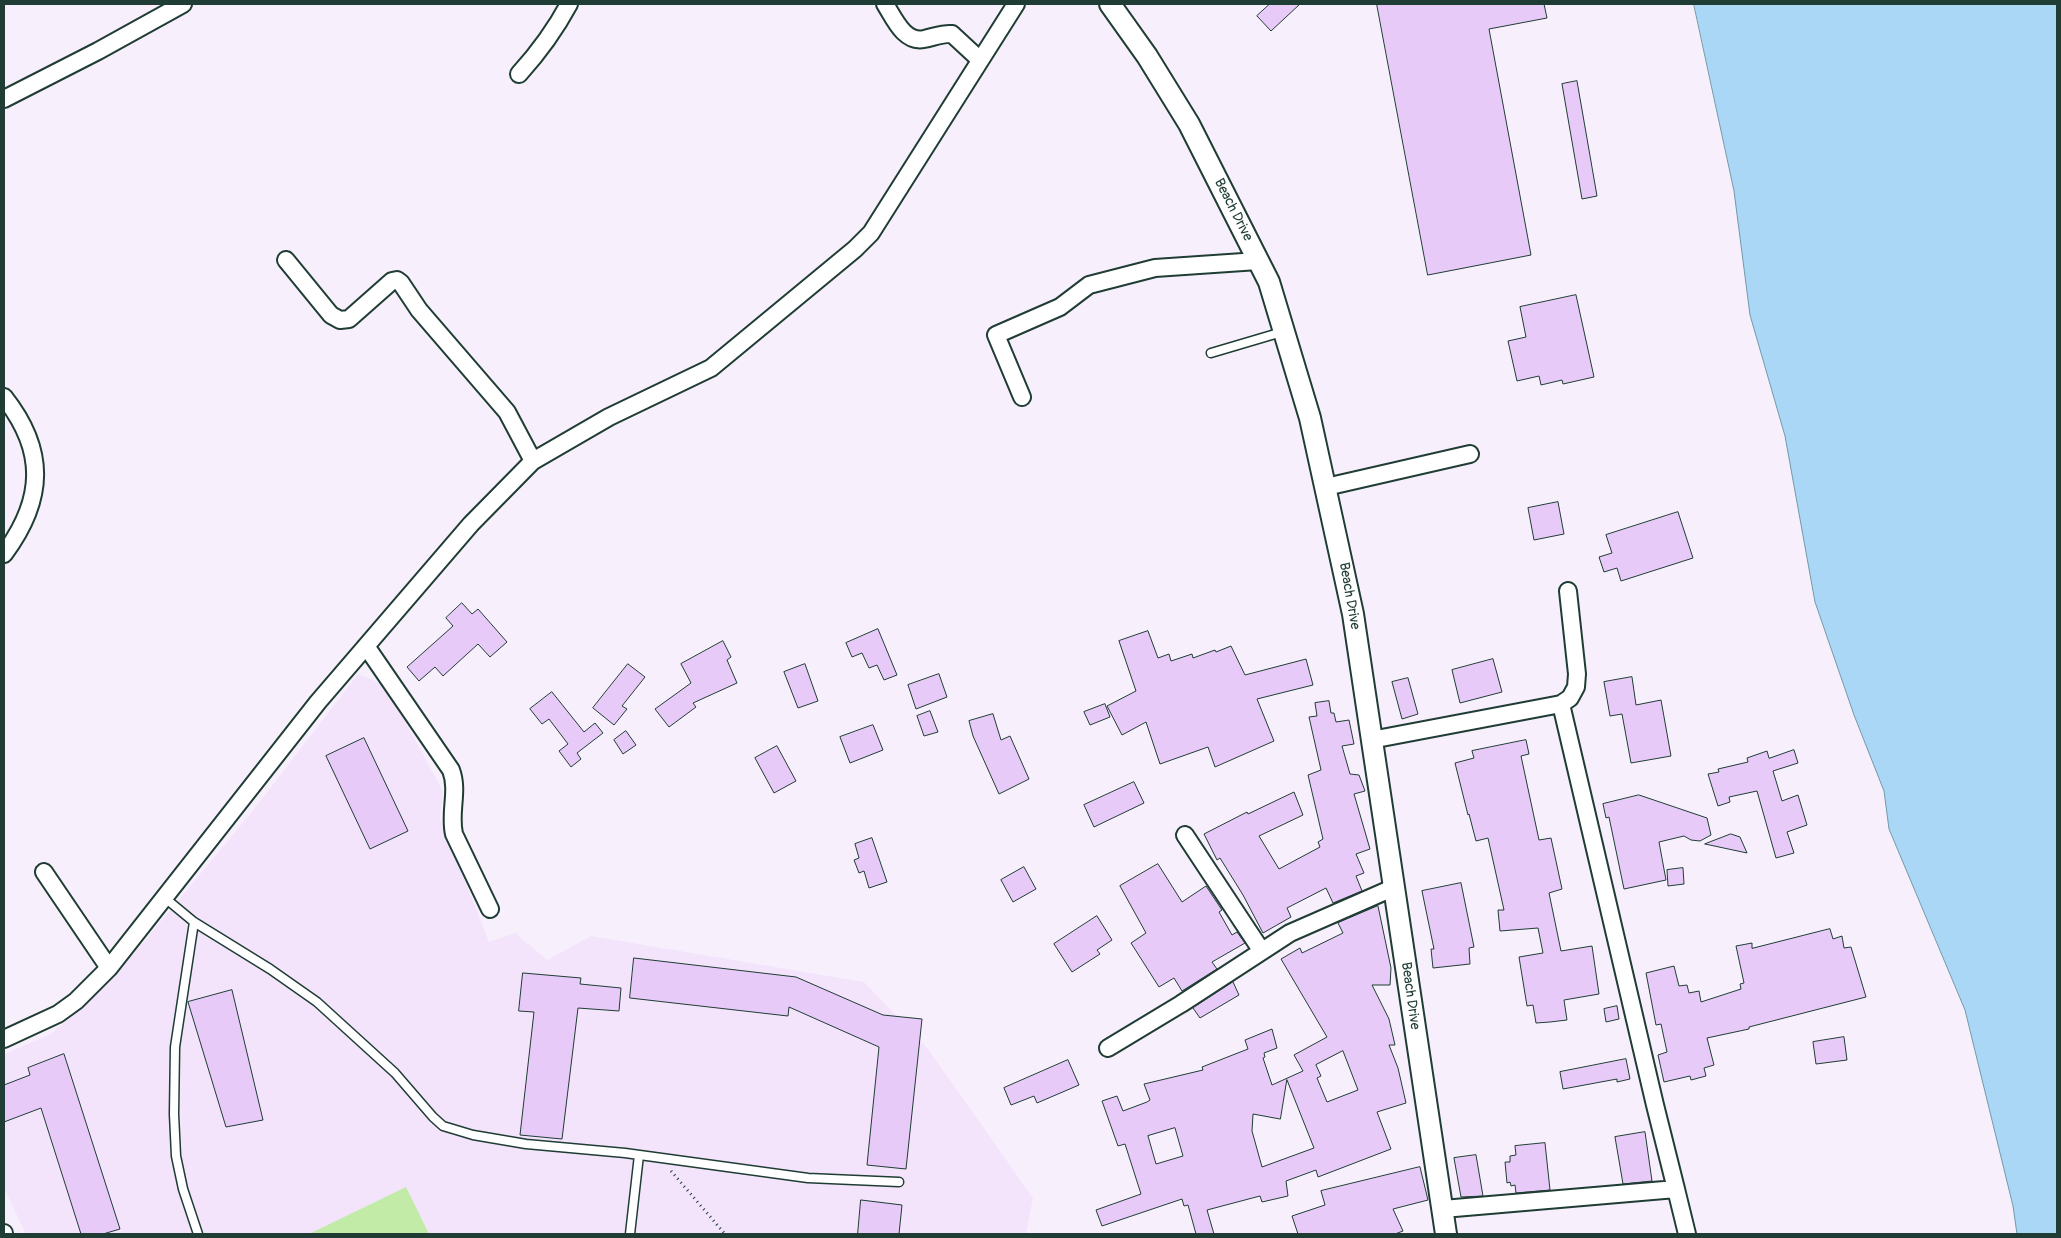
<!DOCTYPE html>
<html>
<head>
<meta charset="utf-8">
<style>
  body { margin:0 }
  #map { position:relative; width:2061px; height:1238px; overflow:hidden; background:#f8effd; font-family:Pangolin,sans-serif }
  canvas { display:block }
  .frame { position:absolute; inset:0; border:5px solid #1f3d34; pointer-events:none }
</style>
</head>
<body>
<div id="map">
<canvas width="2061" height="1238"></canvas>
<div class="frame"></div>
</div>
<script>
const ctx = document.querySelector('canvas').getContext('2d');
ctx.lineJoin = 'round';
function fillPath(path, color) { ctx.fillStyle = color; ctx.fill(path, 'evenodd'); }
function trace(path, color, width, dash) { ctx.strokeStyle = color; ctx.lineWidth = width; ctx.lineCap = dash ? 'butt' : 'round'; ctx.setLineDash(dash || []); ctx.stroke(path); }
function label(font, color, halo, rows, align = 'center') {
  ctx.font = font + ' Pangolin,sans-serif'; ctx.lineWidth = 4; ctx.setLineDash([]); ctx.textBaseline = 'middle'; ctx.strokeStyle = halo; ctx.fillStyle = color; for (const [text, x, y, turn = 0] of rows) {
    ctx.save(); ctx.translate(x, y); ctx.rotate((+turn || 0) * Math.PI / 180); ctx.textAlign = isNaN(turn) ? turn : align; if (halo) ctx.strokeText(text, 0, 0); ctx.fillText(text, 0, 0); ctx.restore();
  }
}
fillPath(new Path2D(`
  M358,674L385,685L443,791L440,818L489,942L515,933L547,960L591,936L864,982L928,1049L1033,1198L1026,1234H26L4,1188V1054L51,1034L111,981L251,813Z`), '#f3e4fc');
fillPath(new Path2D(`
  M406,1187L429,1234H309Z`), '#c1eba7');
const water = new Path2D(`
  M1694,4H2057V1234H2017L2013,1206L1965,1010L1889,829L1884,791L1854,715L1815,602L1785,436L1750,315L1734,191Z`);
fillPath(water, '#aad7f6');
trace(water, '#7299a8', 1);
const building = new Path2D(`
  M1270,4H1300L1271,31L1257,16Z
  M1377,4H1544L1547,18L1489,29L1531,255L1428,275Z
  M1577,81L1597,196L1582,199L1562,84Z
  M1576,295L1594,377L1563,384L1562,380L1541,385L1539,376L1517,381L1508,341L1526,337L1520,307Z
  M1558,502L1564,534L1534,540L1528,508Z
  M1678,512L1693,558L1621,581L1617,568L1604,572L1599,557L1612,553L1606,535Z
  M462,603L472,614L478,609L507,642L490,657L478,644L443,676L435,667L419,681L407,667L453,626L446,618Z
  M878,629L897,675L884,680L877,665L869,668L862,653L852,657L846,643Z
  M1148,631L1158,658L1169,654L1171,661L1192,654L1193,658L1215,650L1216,652L1231,646L1245,675L1306,659L1313,685L1257,699L1274,741L1215,767L1208,747L1160,764L1146,722L1122,735L1107,706L1136,691L1119,641Z
  M723,641L731,657L727,660L737,683L693,703L696,707L669,727L655,709L691,683L681,664Z
  M1493,659L1502,692L1460,703L1452,670Z
  M628,664L645,677L622,706L627,709L614,725L593,708Z
  M805,664L818,701L798,708L784,672Z
  M939,674L947,697L916,709L908,685Z
  M1632,677L1636,705L1661,700L1671,756L1631,763L1622,714L1610,716L1604,682Z
  M1408,678L1418,714L1402,719L1392,682Z
  M552,692L584,732L595,723L603,733L577,753L581,759L571,767L559,751L568,744L549,719L542,724L530,709Z
  M1329,701L1331,713H1334L1336,722L1349,720L1354,744L1342,746L1350,774L1359,775L1365,791L1354,794L1370,849L1356,854L1364,873L1356,876L1362,891L1333,903L1326,888L1287,908L1291,917L1263,933L1243,895L1220,858L1217,860L1204,834L1247,812L1248,814L1294,792L1303,815L1259,836L1279,869L1320,847L1318,842L1323,839L1308,775L1321,770L1309,717L1317,716L1315,703Z
  M1105,704L1110,717L1090,725L1084,712Z
  M930,711L938,732L924,736L917,716Z
  M993,714L1001,740L1010,736L1029,779L999,794L973,736L969,721Z
  M873,725L883,750L850,763L840,737Z
  M626,731L636,745L623,754L614,740Z
  M364,738L408,831L370,849L326,756Z
  M1526,740L1529,754L1521,756L1539,840L1551,838L1562,889L1549,893L1561,951L1592,946L1599,994L1564,1000L1567,1020L1550,1022L1536,1023L1533,1005L1527,1006L1519,957L1543,953L1538,928L1500,931L1498,910H1504L1488,838L1476,841L1469,814L1468,815L1455,763L1474,758L1472,751Z
  M777,746L796,781L774,793L755,758Z
  M1794,750L1798,763L1773,771L1782,801L1798,795L1807,825L1787,832L1794,853L1776,858L1757,791L1729,797L1730,802L1718,806L1708,774L1719,772L1718,769L1748,762L1747,758L1767,751L1769,758Z
  M1134,782L1144,803L1094,827L1084,805Z
  M1639,795L1707,818L1711,835L1700,841L1691,840L1684,836L1659,842L1666,880L1624,889L1609,817L1606,818L1603,804Z
  M1731,834L1740,837L1747,853L1705,844Z
  M872,838L887,882L869,888L864,871L859,873L854,860L859,858L855,844Z
  M1158,864L1182,902L1206,886L1222,910L1219,912L1232,935L1237,932L1245,943L1212,962L1217,969L1182,991L1174,978L1159,987L1131,943L1146,933L1120,886Z
  M1024,867L1036,889L1013,902L1001,880Z
  M1683,868L1684,884L1668,886L1667,870Z
  M1461,883L1474,947L1469,948L1470,964L1433,968L1431,949H1434L1422,891Z
  M1378,906L1391,968L1390,985H1372L1389,1019L1395,1045H1389L1398,1068L1406,1103L1377,1112L1391,1149L1318,1177L1316,1170L1286,1181L1288,1196L1262,1202L1260,1196L1207,1210L1214,1234H1196L1188,1205L1184,1206L1182,1199L1102,1226L1096,1210L1141,1194L1125,1144L1118,1146L1102,1101L1117,1096L1123,1111L1147,1102L1150,1100L1144,1084L1203,1070L1202,1067L1248,1049L1245,1040L1272,1029L1277,1048L1264,1053L1265,1057L1263,1058L1272,1085L1303,1071L1294,1055L1327,1037L1281,959L1300,948L1302,953L1343,933L1338,923ZM1343,1051L1358,1090L1327,1102L1317,1078L1321,1076L1316,1065ZM1287,1080L1314,1148L1262,1167L1252,1131L1253,1114L1280,1119ZM1175,1128L1183,1156L1156,1164L1148,1136Z
  M1097,916L1112,940L1097,950L1100,954L1072,972L1054,944Z
  M1830,929L1833,939L1842,936L1844,948L1851,947L1866,997L1749,1027V1029L1707,1038L1714,1065L1704,1068L1706,1076L1691,1080L1690,1076L1664,1082L1658,1055L1667,1052L1661,1024L1656,1025L1646,973L1674,966L1679,986L1687,985L1689,993L1699,991L1701,1002L1741,989L1740,984L1744,983L1736,946L1752,943V948Z
  M634,958L796,977L883,1015L922,1019L906,1169L867,1165L879,1047L789,1007L788,1016L630,998Z
  M523,973L581,978L580,984L621,988L619,1011L578,1008L562,1139L520,1135L534,1012L519,1011Z
  M1233,982L1239,995L1200,1018L1193,1008Z
  M232,990L263,1120L226,1127L188,1002Z
  M1617,1006L1619,1019L1606,1022L1604,1009Z
  M1844,1037L1847,1060L1816,1064L1813,1042Z
  M64,1054L120,1229L103,1234H81L41,1108L4,1122V1085L30,1075L28,1068Z
  M1626,1059L1630,1079L1617,1082V1079L1563,1089L1560,1072Z
  M1068,1060L1079,1085L1037,1103L1034,1096L1011,1105L1004,1088Z
  M1645,1132L1652,1181L1623,1184L1615,1137Z
  M1545,1143L1550,1190L1516,1193L1515,1185L1511,1186L1510,1182L1507,1183L1505,1162H1510V1156L1516,1155L1515,1146Z
  M1476,1155L1483,1196L1461,1197L1454,1158Z
  M1420,1167L1428,1200L1393,1209L1403,1231L1395,1234H1298L1292,1216L1325,1205L1321,1191Z
  M861,1200L902,1205L899,1234H858Z`);
fillPath(building, '#e8caf8');
trace(building, '#1f3d34', 1);
const service = new Path2D(`
  M1211,353L1282,332
  M165,898L194,922L270,969L317,1002L395,1073L433,1117L443,1126L473,1135L526,1144L625,1153L808,1178L899,1182
  M194,922L175,1047L174,1114L176,1156L183,1189L198,1234
  M630,1234L639,1155`);
const minor = new Path2D(`
  M885,4C894,18 904,43 924,39C934,37 943,33 952,34L979,59
  M519,74C539,52 555,30 569,4
  M4,99L98,51L183,4
  M286,260L331,315L340,320L349,319L392,281L397,280L401,283L419,310L507,412L533,461
  M4,397C46,450 45,499 4,554
  M1022,397L996,335L1060,307L1089,285L1155,268L1258,261
  M1326,487L1470,454
  M366,646L451,770C459,791 449,812 454,834L490,909
  M1371,740L1561,704L1570,698L1576,687L1577,674L1568,591
  M1185,835L1261,950
  M44,872L109,968
  M4,1039L58,1014L76,1001L109,968L318,702L471,524L533,461L609,417L711,368L855,249L871,233L1016,4
  M1108,1048L1181,1004L1290,933L1395,887
  M1676,1189L1687,1234
  M1443,1209L1676,1189L1655,1105L1561,704
  M4,1233V1234`);
const tertiary = new Path2D(`
  M1110,4L1147,56L1189,124L1269,282L1310,418L1353,614L1446,1234`);
trace(service, '#1f3d34', 11);
trace(minor, '#1f3d34', 20);
trace(tertiary, '#1f3d34', 24);
trace(new Path2D(`
  M671,1171L725,1234`), '#1f3d34', 3, [1, 4]);
trace(service, '#fff', 8);
trace(minor, '#fff', 16);
trace(tertiary, '#fff', 20);
label('14px', '#1f3d34', '#fff', [
  ["Beach Drive",1233,210,63],
  ["Beach Drive",1349,596,80],
  ["Beach Drive",1410,996,82]
]);
</script>
</body>
</html>
